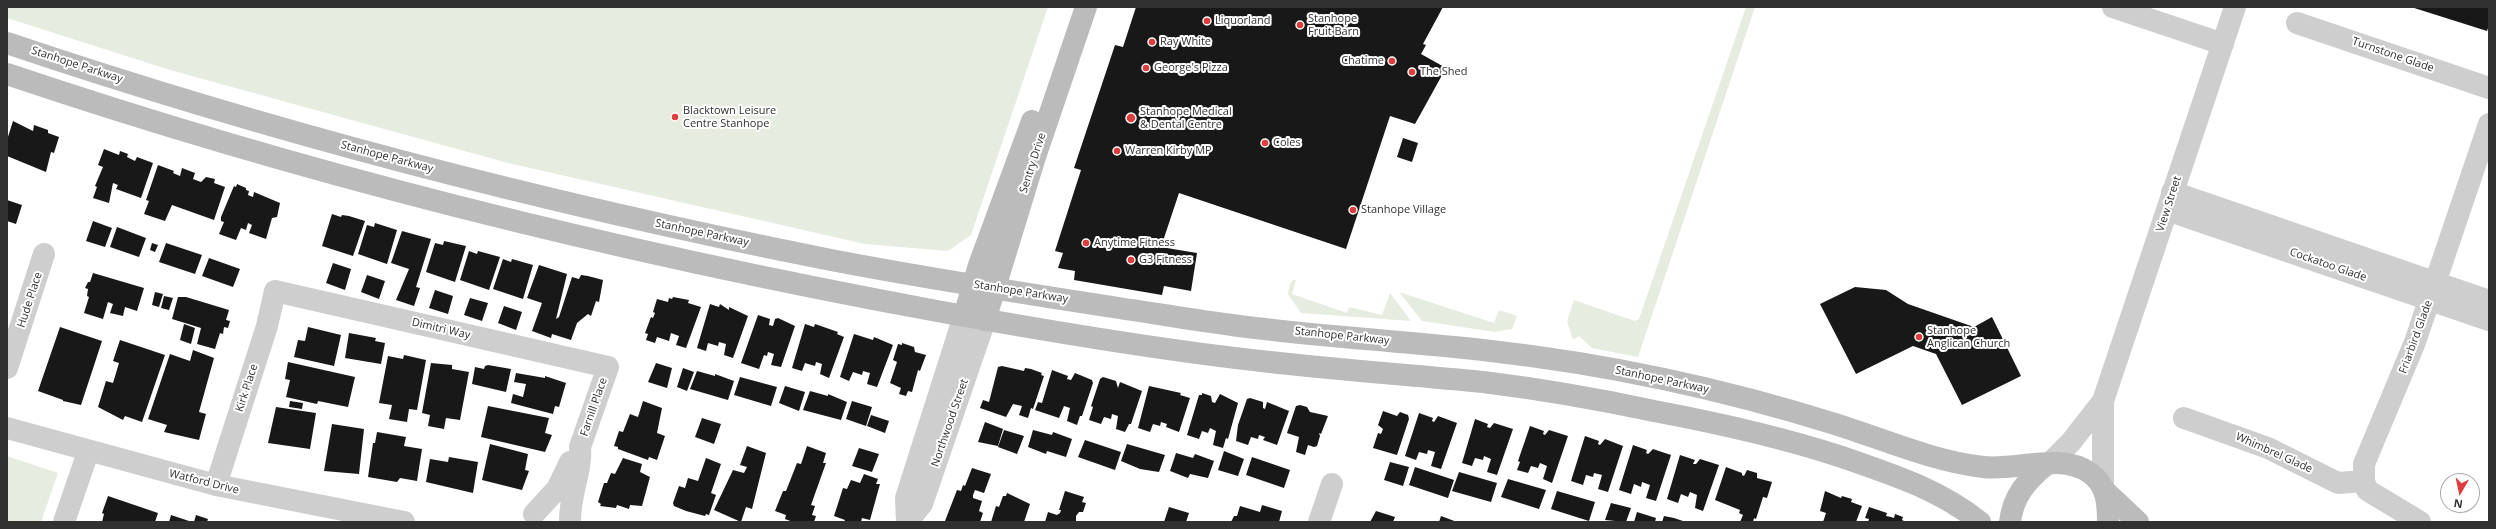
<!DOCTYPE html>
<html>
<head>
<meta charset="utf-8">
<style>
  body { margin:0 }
  #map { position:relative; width:2496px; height:529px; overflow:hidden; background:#fff; font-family:"Open Sans",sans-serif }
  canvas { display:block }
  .frame { position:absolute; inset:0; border:8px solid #313131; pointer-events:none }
  .north { position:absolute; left:2440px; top:473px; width:40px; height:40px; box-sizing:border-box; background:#fff; border:1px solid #adadad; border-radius:50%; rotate:189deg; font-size:11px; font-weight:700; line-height:16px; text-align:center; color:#313131 }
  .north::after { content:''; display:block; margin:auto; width:14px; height:18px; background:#df3c3e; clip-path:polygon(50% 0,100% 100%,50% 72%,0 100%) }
</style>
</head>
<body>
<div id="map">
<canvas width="2496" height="529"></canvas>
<div class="frame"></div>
<div class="north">N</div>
</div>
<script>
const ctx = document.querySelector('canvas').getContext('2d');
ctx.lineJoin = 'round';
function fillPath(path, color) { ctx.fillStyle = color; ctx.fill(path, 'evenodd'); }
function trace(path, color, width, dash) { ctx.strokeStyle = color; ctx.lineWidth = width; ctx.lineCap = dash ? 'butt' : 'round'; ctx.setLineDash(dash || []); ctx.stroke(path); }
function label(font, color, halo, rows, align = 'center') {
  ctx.font = font + ' "Open Sans",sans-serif'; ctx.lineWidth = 4; ctx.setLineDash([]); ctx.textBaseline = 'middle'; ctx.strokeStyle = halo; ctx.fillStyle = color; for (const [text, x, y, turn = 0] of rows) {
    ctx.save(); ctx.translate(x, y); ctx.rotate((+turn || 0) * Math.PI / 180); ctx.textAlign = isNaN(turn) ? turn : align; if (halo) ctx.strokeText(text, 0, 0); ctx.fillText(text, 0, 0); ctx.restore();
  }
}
fillPath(new Path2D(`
  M7,7H1048L971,235L948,251L865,244L508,163L170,70L7,18Z
  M1746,7H1755L1638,357L1592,348L1579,336L1573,340L1567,321L1574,300L1635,321L1639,319Z
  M1293,280H1296L1292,294L1347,313L1349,307L1382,315L1390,293L1411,321L1301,313L1288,294L1290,283Z
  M1399,292L1494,323L1499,310L1517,316L1512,329L1495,332L1422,321Z
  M7,456L58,473L41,522H7Z`), '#e6ede0');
fillPath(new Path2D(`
  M1136,7H1443L1423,44L1426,45L1421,54L1446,68L1415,124L1390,116L1346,249L1179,193L1161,247L1197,253L1191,291L1164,286L1162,295L1074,280L1075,271L1058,268L1063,253L1055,251L1081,170L1074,168L1115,45L1123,47Z
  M2411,7H2489V25L2487,31Z
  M13,121L33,131L34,125L48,130V133L59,137L54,153L51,152L46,172L7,156V140Z
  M1403,138L1418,143L1412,162L1397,157Z
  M104,149L119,155L120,151L128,154L127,157L135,161L137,157L153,163L141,198L116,189L118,185L113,183L109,203L93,198L97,187L95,186L103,167L98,165Z
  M158,165L174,171L173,173L180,176L182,168L195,173L193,179L201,182L206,177L215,179L214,183L225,187L214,220L172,205L165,221L144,214L149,201L146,200Z
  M237,184L246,188V190L249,191L248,195L253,197L254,192L280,203L277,217L272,218L266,239L249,233L252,225L248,223L246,230L241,228L236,240L219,234L224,222L221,221V217L234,186L236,187Z
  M7,200L22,205L16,224L7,221Z
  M332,214L341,217L342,215L349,216L365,221L353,256L322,246Z
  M93,221L112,228L105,247L86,241Z
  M375,223L397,230L387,264L358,254L367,225L374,227Z
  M117,227L146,238L139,257L110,247Z
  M402,231L431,239L416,287L420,288L414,306L396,300L409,269L391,263Z
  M444,241L466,246L455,282L426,272L435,243L443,245Z
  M152,243L158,245L155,252L150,250Z
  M166,243L202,255L195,274L159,262Z
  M469,251L477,254L478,251L500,257L489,290L460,280Z
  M209,258L240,269L233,287L202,276Z
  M503,259L511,262L512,259L533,265L523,299L493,289Z
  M333,263L351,269L345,290L326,283Z
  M539,265L567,274L556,319L559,317L572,277L579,279L581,275L588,276L603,280L599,302L596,301L591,316L588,314L577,323L571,340L552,334L551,338L532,331L542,303L527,298Z
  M93,273L144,288L137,311L125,307L123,316L110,313L113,304L108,302L103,319L84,313L89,297L87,296L88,289L85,288L88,282H90Z
  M367,275L385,281L379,299L361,292Z
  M1855,287L1886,290L1908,304L1974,327L1992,317L2021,376L1962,405L1936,354L1913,346L1856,374L1820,304Z
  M435,290L453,296L448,314L429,308Z
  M155,292L163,294L159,307L152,305Z
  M164,296L173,298L169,310L161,308Z
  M178,297H186L229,310L226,320L230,321L228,328L224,327L223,334L220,333L215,349L197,344L201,328L172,319Z
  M673,297L689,300L688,303L701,307L686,348L676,345L679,336L671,333L669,341L657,337L655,343L646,340L648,334L645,333L651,317L653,318L655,313L653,312L657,299L668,302L669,298L672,299Z
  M470,298L488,303L482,321L464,315Z
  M710,304L719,307L720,304L729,310V307L748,316L733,358L724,355L726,344L719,342L718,346L708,343L706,351L697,348Z
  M504,306L522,312L516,330L498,323Z
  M758,315L770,319L769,325L773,326L775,319L778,318L795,326L781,367L771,365L774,354L768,352L767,356L764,355L759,369L741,363Z
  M184,324L195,328L191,344L180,340Z
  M805,324L814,327L815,324L838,332L837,334L844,337L829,378L820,374L822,364L816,362L815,366L805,363L802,371L792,368Z
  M60,327L102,341L81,405L63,401V400L38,391Z
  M308,327L341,335L334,366L294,357L298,340L305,341Z
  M349,333L376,338L375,341L385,343L381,364L345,358Z
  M854,334L873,340L874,337L893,345L877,387L867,384L870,373L863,371L862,375L853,372L849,381L840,377Z
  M120,340L165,355L142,422L125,416L123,420L98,407L106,381L113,383L119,363L113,361Z
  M902,343L914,347L915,352L926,355L920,371L918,370L912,392L908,391L906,396L899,394L901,388L890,383L897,362L893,360L898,344L902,345Z
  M193,350L214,358L199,412L206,414L199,440L164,432L167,425L148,419L170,354L190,361Z
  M404,355L426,360L417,410L409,409L407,422L389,419L392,405L379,403L388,356L403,359Z
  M288,362L355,377L348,407L318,401L317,404L286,397L290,380L285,379Z
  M431,363L452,365V369L469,372L460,420L446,418L444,429L428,426L430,415L422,413Z
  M656,363L672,368L667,388L648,382Z
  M488,365L511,369L506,392L472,384L475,367L484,369L485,366Z
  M1002,366L1024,371L1025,368L1031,369L1042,373L1041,375L1044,376L1033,409L1031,408L1028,418L1019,415L1022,406L1013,404L1006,417L980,408L983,400L989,402L998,367Z
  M683,368L694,372L687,391L677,387Z
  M1052,370L1068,376L1067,379L1071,380L1075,373L1092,380L1093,383L1082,416H1080L1077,425L1067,421L1070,408L1064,406L1059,418L1035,410L1038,402L1042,403Z
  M697,371L715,376V374L734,381L728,400L690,389Z
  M516,373L545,378V376L566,383L559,407L555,406L553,414L511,403L513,394L523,397L526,384L514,382Z
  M740,377L777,387L771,406L734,395Z
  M1103,377L1116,381L1118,388L1120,382L1142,391L1131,424H1129L1125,432L1116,429L1118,416L1112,414L1111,419L1104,417L1101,424L1089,420L1093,407L1091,406L1100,379Z
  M785,386L805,392L799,411L779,403Z
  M1149,386L1181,393L1180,395L1190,398L1179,432L1166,427L1167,424L1161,422L1160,426L1153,424L1150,432L1138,428Z
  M810,391L828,396V394L847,402L841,420L803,410Z
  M1202,393L1211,396L1212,402L1215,403L1220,394L1238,403L1228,439L1226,438L1223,448L1213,445L1216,431L1210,428L1208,433L1202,431L1199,439L1187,435L1199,395H1202Z
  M1250,398L1263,402V408L1265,409L1267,402L1289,411L1277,445L1263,440L1265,437L1259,435L1258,439L1251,437L1248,445L1236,441L1238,425L1247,399Z
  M290,401L303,403L302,409L289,407Z
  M643,401L662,408L657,433L665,436L657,460L649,457L648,460L618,449V447L614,446L619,431L623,432L630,414L638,417Z
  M852,401L872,407L866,426L846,419Z
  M1300,405L1307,407L1310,412L1328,416L1321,434L1319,433L1320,436L1317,446L1314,447L1308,445L1305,455L1296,452L1299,437L1287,433L1296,406Z
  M488,406L549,418L545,433L552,435L545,452L481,437Z
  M276,407L316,413L310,449L268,443Z
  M1383,411L1397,416L1400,412L1408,415L1409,419L1397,455L1373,448L1378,433L1381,434L1383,429L1378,425Z
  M1419,413L1433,418L1432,421L1434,422L1438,416L1457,423L1441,469L1431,466L1435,452L1428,450L1427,454L1419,452L1416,460L1405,456Z
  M871,415L889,421L885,433L867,426Z
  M702,418L721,424L714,444L695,437Z
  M1475,419L1488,424L1487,427L1490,428L1494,423L1513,429L1497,475L1487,472L1491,459L1484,456L1483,460L1475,458L1472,466L1462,463Z
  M985,422L1003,429L998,446L978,442Z
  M332,424L364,429L359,474L324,471Z
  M1530,426L1544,431L1543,434L1545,435L1549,430L1568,436L1552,483L1543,479L1547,466L1540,463L1538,468L1531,466L1528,473L1517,470L1520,462L1518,461Z
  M1004,430L1024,436L1017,454L998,447Z
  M1033,430L1052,435L1053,432L1072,439L1066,457L1047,451L1046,454L1028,447Z
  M377,432L406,437L404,446L422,449L417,481L400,478L397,482L368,477L373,443H375Z
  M1585,436L1599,441L1598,444L1600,445L1605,439L1623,446L1608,492L1598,489L1602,475L1594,473L1593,477L1586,475L1583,485L1571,481Z
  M1085,440L1121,452L1115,470L1078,457Z
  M490,444L528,454L525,470L529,471L522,490L482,480Z
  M1127,444L1165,455L1159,472L1140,469L1121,461Z
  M1633,445L1647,450L1646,453L1648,454L1653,449L1671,455L1656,501L1646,498L1650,485L1642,482L1641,487L1634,484L1631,494L1619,490Z
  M747,446L766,453L752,509L746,507L741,522L714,510L733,470L744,473L747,467L740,465Z
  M807,446L826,453L823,463H826L811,505L815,506L812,515L816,516L814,522H793L785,519L786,515L775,511L783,491H786L797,463L801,464Z
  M859,448L879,454L872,472L852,466Z
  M1224,451L1244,459L1238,476L1218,470Z
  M1176,453L1193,458L1195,454L1214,461L1208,478L1190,474L1188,478L1170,471Z
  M1680,455L1695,460L1693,464H1696L1700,459L1719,465L1703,511L1695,508L1697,495L1690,492L1688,497L1681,494L1678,503L1667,499Z
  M449,457L478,462L473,493L426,482L430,459L448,462Z
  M1252,457L1290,470L1284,488L1246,475Z
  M623,458L642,464L640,472L650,477L642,506L630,505L629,509L617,505L616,508L600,506L601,504L598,502L604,483H607L611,473L615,474Z
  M706,458L721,464L711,493L716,495L709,515L706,514L705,516L686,511L674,506L673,503L679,486L685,488L688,478L698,481Z
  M1390,462L1409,467L1403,486L1384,480Z
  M1415,467L1454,480L1448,498L1409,485Z
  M1726,467L1742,473V475L1744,476L1747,470L1757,473V478L1772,482L1767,498L1763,497L1756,519L1754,518L1753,522H1740L1743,515L1739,513L1740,510L1715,500Z
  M972,468L991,474L984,493L975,490L973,495V498L982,501L979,511L983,513L980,522L945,521L957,490L961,491L963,485L965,486Z
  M1459,472L1497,483L1491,502L1452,491Z
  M864,474L878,479L876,484H880L870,520L862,518L861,522H844L845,520L834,516L843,488L847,489L851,480L860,483Z
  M1508,479L1546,490L1539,509L1501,497Z
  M1065,491L1084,497L1082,502L1086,503L1083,512H1079L1076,516V522H1045L1048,512L1057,515L1060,513L1061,510H1059Z
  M1557,491L1595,502L1589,521L1551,509Z
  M1825,491L1841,498L1842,496L1852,499L1851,502L1862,506L1856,522H1823L1826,513L1820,511Z
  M1007,493L1030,504L1024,522H991L996,506L999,507L1003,496H1006Z
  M108,496L158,513L155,522H102L104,514L102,513Z
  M1611,503L1631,508L1626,522L1605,520Z
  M1262,505L1282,511L1279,522H1231L1234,516H1237L1240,506L1260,512Z
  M1169,507L1189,513L1186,522H1164Z
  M1869,507L1887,513L1886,516L1891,517L1894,518L1895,514L1903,517L1902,520L1906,522H1868L1869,519L1865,518Z
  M1376,511L1395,517L1393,522H1370Z
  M1637,512L1656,518L1655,522H1634Z
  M171,515L192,522H169Z
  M196,515L208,519L207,522H194Z
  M1441,516L1457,522H1439Z
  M1664,516L1674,518L1686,522H1662Z`), '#181818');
trace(new Path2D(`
  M2113,7L2223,44
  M2297,23L2489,88
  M2172,192L2489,301
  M2167,210L2489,320
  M7,368L44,254
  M2184,418L2268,448L2338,483L2364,481
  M7,428L216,485L404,522
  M2049,464L2071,442L2103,401
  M216,485L267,326L275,291L608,367L580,447C582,471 570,493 570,520
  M2103,486V401L2235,7
  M534,514L557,489L570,462
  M64,522L88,452
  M907,522L922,504L985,320
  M907,522L906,498L964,316
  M1319,522L1332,484
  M2420,522L2367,490L2364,481V464L2415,342L2489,124`), '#cecece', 22);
trace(new Path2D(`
  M7,43C274,133 549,204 826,259C923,278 1021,293 1119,308C1159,314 1199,321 1239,326C1322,337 1407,341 1491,351C1607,364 1723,389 1835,424C1883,439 1932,461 1983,467C2017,471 2060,452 2090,473C2107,485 2108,503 2108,522
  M7,74C310,176 622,253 937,311C1047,331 1158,350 1270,362C1341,370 1412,375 1483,382C1540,389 1598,399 1654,411C1718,423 1781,437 1842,457C1891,474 1939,489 1980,522
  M964,316L979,265L1032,121
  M985,320L1034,160L1086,7
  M2105,491L2138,522
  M2010,522C2013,496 2027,480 2047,464`), '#bbb', 22);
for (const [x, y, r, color] of [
  [1207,21,4,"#df3c3e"],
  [1300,25,4,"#df3c3e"],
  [1152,42,4,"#df3c3e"],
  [1392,61,4,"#df3c3e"],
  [1146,68,4,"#df3c3e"],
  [1412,72,4,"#df3c3e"],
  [675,117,4,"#df3c3e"],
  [1131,118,5,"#df3c3e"],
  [1265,143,4,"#df3c3e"],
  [1117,151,4,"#df3c3e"],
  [1353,210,4,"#df3c3e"],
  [1086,243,4,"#df3c3e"],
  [1131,260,4,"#df3c3e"],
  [1919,337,4,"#df3c3e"]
]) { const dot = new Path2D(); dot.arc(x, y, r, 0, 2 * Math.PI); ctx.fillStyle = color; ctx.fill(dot); trace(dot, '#fff', 1.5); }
label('11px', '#313131', '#fff', [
  ["Stanhope",1308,19],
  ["Fruit Barn",1308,32],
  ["Liquorland",1215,21],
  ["Ray White",1160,42],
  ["Chatime",1384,61,"right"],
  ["George's Pizza",1154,68],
  ["The Shed",1420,72],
  ["Blacktown Leisure",683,111],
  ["Centre Stanhope",683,124],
  ["Stanhope Medical",1140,112],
  ["& Dental Centre",1140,125],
  ["Coles",1273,143],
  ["Warren Kirby MP",1125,151],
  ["Stanhope Village",1361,210],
  ["Anytime Fitness",1094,243],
  ["G3 Fitness",1139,260],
  ["Stanhope",1927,331],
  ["Anglican Church",1927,344]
], 'left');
label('11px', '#313131', '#fff', [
  ["Turnstone Glade",2393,55,19],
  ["Stanhope Parkway",77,65,18],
  ["Stanhope Parkway",387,157,15],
  ["Sentry Drive",1033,163,-72],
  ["View Street",2169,204,-72],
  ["Stanhope Parkway",702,233,12],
  ["Cockatoo Glade",2328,265,19],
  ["Stanhope Parkway",1021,292,9],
  ["Hude Place",30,300,-72],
  ["Dimitri Way",441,329,13],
  ["Stanhope Parkway",1342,336,6],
  ["Friarbird Glade",2416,337,-70],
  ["Stanhope Parkway",1662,380,12],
  ["Kirk Place",247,388,-72],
  ["Farnill Place",594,407,-71],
  ["Northwood Street",950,423,-71],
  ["Whimbrel Glade",2274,453,24],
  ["Watford Drive",204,482,14]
]);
</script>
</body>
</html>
